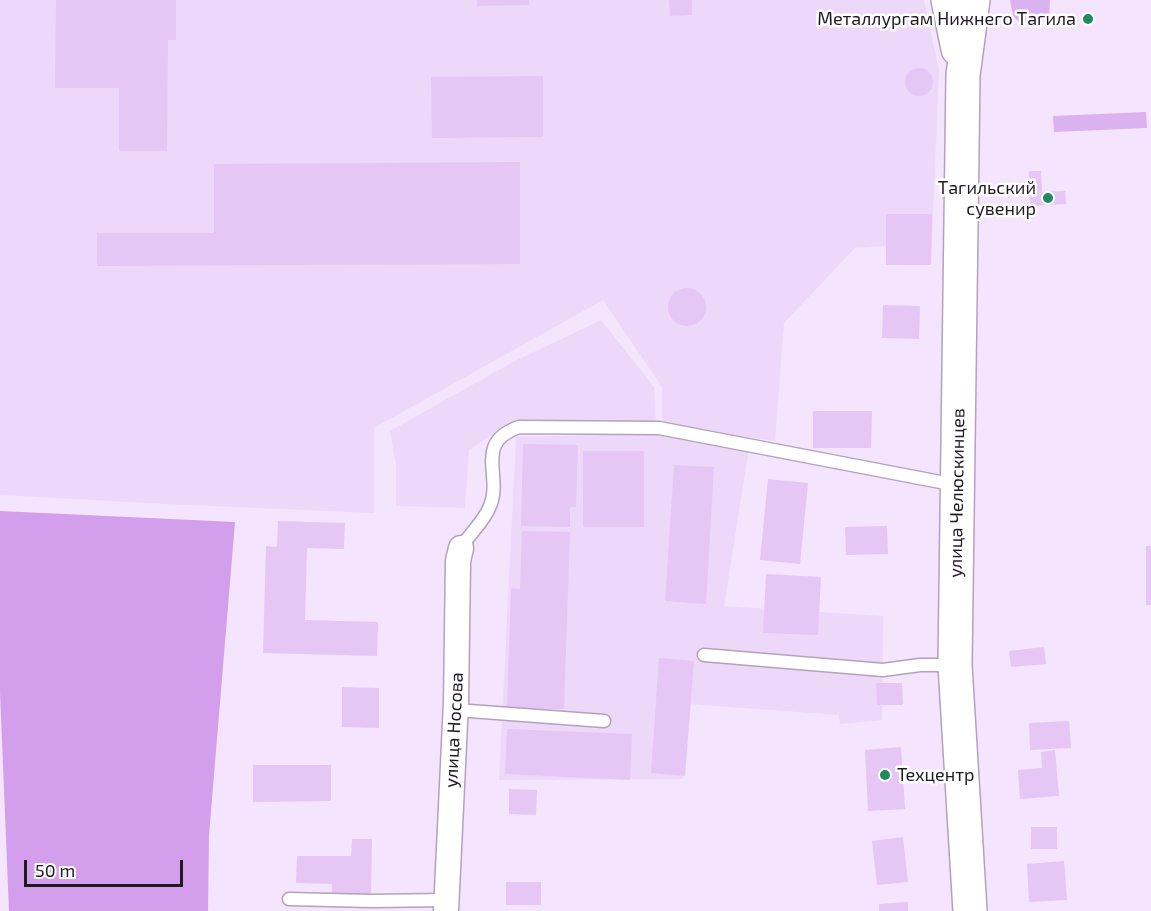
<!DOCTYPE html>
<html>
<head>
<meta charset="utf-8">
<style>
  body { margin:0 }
  #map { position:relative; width:1151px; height:911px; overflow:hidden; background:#f5e4fe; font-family:"Exo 2",sans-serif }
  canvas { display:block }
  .scale { position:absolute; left:24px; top:860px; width:159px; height:27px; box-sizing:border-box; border:3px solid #1f1922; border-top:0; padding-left:8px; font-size:18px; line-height:21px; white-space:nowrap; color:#1f1922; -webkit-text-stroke:4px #fff; paint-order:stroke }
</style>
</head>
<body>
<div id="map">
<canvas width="1151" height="911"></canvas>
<div class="scale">50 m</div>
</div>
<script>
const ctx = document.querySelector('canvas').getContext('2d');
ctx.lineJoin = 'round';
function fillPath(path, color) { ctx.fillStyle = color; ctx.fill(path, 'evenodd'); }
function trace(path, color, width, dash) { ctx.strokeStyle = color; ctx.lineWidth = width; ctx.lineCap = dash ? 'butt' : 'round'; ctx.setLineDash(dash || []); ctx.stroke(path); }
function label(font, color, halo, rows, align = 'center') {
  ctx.font = font + ' "Exo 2",sans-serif'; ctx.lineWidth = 5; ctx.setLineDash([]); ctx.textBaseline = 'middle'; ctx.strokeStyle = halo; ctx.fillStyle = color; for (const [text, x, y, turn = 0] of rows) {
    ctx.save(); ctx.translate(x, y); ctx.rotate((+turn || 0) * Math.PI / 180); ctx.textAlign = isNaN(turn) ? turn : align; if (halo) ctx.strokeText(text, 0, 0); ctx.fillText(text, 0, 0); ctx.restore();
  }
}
fillPath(new Path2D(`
  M0,0H924L939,70L931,265H886V246L855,248L784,323L775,441L662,425V387L603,300L374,428V513L166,504L0,495Z
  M601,320L654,387L656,424L511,422L469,450L465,508L396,506V466L390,431L513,362Z
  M647,434L749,449L724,606L883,616L882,720L840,724L839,715L688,704L683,779L499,780L516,437Z`), '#edd8f9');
fillPath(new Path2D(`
  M1010,0H1050L1049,20L1019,22L1013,16Z
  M1146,112L1147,128L1054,132L1053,116Z`), '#dbb2f0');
fillPath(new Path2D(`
  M0,511L235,522L209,835L208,911H9L0,692Z`), '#d39fed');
fillPath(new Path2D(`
  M56,0H176V40H168L167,151H119V88H55Z
  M477,0H529V5L477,6Z
  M669,0H692V15L670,16Z
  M905 82a14 14 0 1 1 28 0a14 14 0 1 1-28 0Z
  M543,76V137L432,138L431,77Z
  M520,162V264L97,266V233H214V164Z
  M1029,171H1041L1042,192L1065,191L1066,204L1030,206Z
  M886,214H932L931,265H886Z
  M668 307a19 19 0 1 1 38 0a19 19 0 1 1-38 0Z
  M883,305L920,306L919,339L882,338Z
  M813,411H872L871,448H813Z
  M523,444L578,445L576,507H570V527L521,526Z
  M583,451H644V527H583Z
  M674,465L714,467L706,604L665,601Z
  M768,479L808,483L800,564L760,560Z
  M278,521L345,523L344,549L307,548L305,620L378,622L377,656L263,653L266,546L277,547Z
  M887,526L888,554L846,555L845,527Z
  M522,531L570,532L564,709L507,708L511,588L520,589Z
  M1146,546H1151V605H1146Z
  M766,574L821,577L818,635L763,633Z
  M1044,647L1046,664L1011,667L1009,651Z
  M659,658L694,661L685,776L651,773Z
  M876,683H902L903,705H877Z
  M342,687L379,688V728L342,727Z
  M1069,721L1071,748L1030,750L1029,723Z
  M507,729L632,734L630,780L505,774Z
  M901,747L905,809L868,811L865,750Z
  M1055,750L1059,796L1020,799L1018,770L1042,768L1041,752Z
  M253,765H331V801L253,802Z
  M509,789L537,790L536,815L509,814Z
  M1031,827H1057V849H1031Z
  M903,837L908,882L877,885L872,841Z
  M352,839H372L371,898L332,897V884L296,883L297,856H351Z
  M1064,861L1067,900L1029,902L1027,864Z
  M506,882H541V905H506Z
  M908,902V911H879V904Z`), '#e5c6f5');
const service = new Path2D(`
  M461,548C469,534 484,522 490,506C503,476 473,443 519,427L659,428L956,485
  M704,655L883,670L920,665H953
  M456,710L604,721
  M289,899L371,901L445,900`);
const minor = new Path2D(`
  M446,911L456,702L458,561L461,548`);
const secondary = new Path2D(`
  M948,0L958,49
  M970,911L955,665L963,75L973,0`);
trace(service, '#b3a2bb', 15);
trace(minor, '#b3a2bb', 27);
trace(secondary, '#b3a2bb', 36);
trace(service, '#fff', 12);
trace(minor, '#fff', 24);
trace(secondary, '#fff', 33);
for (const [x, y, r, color] of [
  [1088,19,6,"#218863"],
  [1048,198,6,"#218863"],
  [885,775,6,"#218863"]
]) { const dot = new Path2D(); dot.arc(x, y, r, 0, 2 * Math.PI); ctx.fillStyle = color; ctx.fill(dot); trace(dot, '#fff', 2); }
label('18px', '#1f1922', '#fff', [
  ["Металлургам Нижнего Тагила",1076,19],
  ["Тагильский",1036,188],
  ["сувенир",1036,209],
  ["Техцентр",897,775,"left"]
], 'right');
label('18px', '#1f1922', '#fff', [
  ["улица Челюскинцев",957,493,-89],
  ["улица Носова",454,730,-87]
]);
</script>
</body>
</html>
